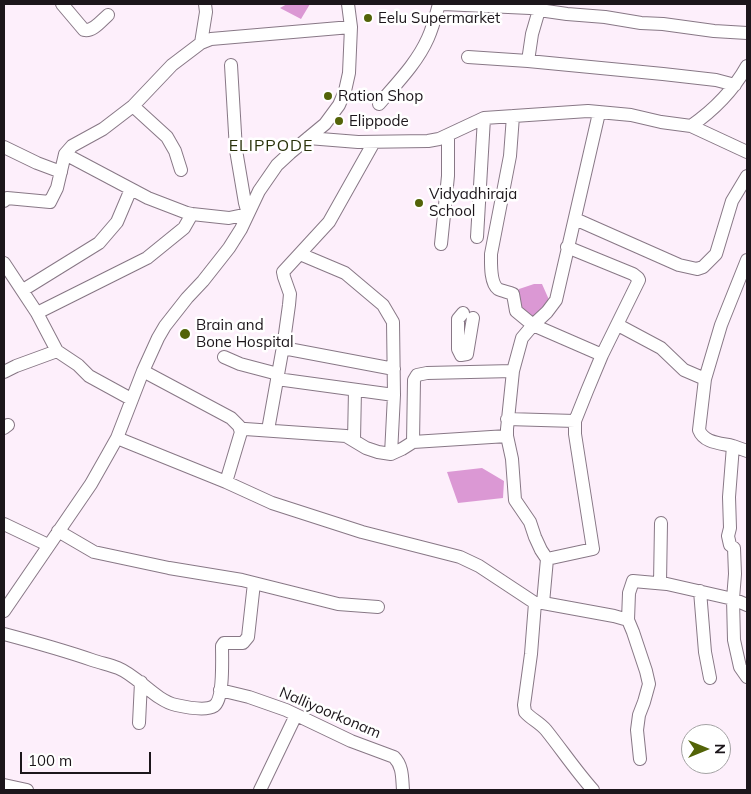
<!DOCTYPE html>
<html>
<head>
<meta charset="utf-8">
<style>
  body { margin:0 }
  #map { position:relative; width:751px; height:794px; overflow:hidden; background:#fdeffb; font-family:Mulish,sans-serif }
  canvas { display:block }
  .frame { position:absolute; inset:0; border:5px solid #1c161b; pointer-events:none }
  .north { position:absolute; left:681px; top:724px; width:50px; height:50px; box-sizing:border-box; background:#fff; border:1px solid #a4a2a4; border-radius:50%; rotate:90deg; font-size:14px; font-weight:700; line-height:20px; text-align:center; color:#1c161b }
  .north::after { content:''; display:block; margin:auto; width:18px; height:22px; background:#536308; clip-path:polygon(50% 0,100% 100%,50% 72%,0 100%) }
  .scale { position:absolute; left:20px; top:752px; width:131px; height:22px; box-sizing:border-box; border:2px solid #1c161b; border-top:0; padding-left:6px; font-size:15px; line-height:18px; white-space:nowrap; color:#1c161b; -webkit-text-stroke:4px #fff; paint-order:stroke }
</style>
</head>
<body>
<div id="map">
<canvas width="751" height="794"></canvas>
<div class="frame"></div>
<div class="north">N</div>
<div class="scale">100 m</div>
</div>
<script>
const ctx = document.querySelector('canvas').getContext('2d');
ctx.lineJoin = 'round';
function fillPath(path, color) { ctx.fillStyle = color; ctx.fill(path, 'evenodd'); }
function trace(path, color, width, dash) { ctx.strokeStyle = color; ctx.lineWidth = width; ctx.lineCap = dash ? 'butt' : 'round'; ctx.setLineDash(dash || []); ctx.stroke(path); }
function label(font, color, halo, rows, align = 'center') {
  ctx.font = font + ' Mulish,sans-serif'; ctx.lineWidth = 5; ctx.setLineDash([]); ctx.textBaseline = 'middle'; ctx.strokeStyle = halo; ctx.fillStyle = color; for (const [text, x, y, turn = 0] of rows) {
    ctx.save(); ctx.translate(x, y); ctx.rotate((+turn || 0) * Math.PI / 180); ctx.textAlign = isNaN(turn) ? turn : align; if (halo) ctx.strokeText(text, 0, 0); ctx.fillText(text, 0, 0); ctx.restore();
  }
}
fillPath(new Path2D(`
  M287,4H310L301,19L280,8Z
  M534,284H542L550,302L537,320L518,310L516,298L519,289Z
  M482,468L504,481L503,498L458,503L447,472Z`), '#db98d4');
const minor = new Path2D(`
  M62,4L84,30C93,32 101,21 108,15
  M443,4L530,8L539,10L567,14L605,17L641,23L663,24L714,31L747,33
  M201,43L206,12L205,4
  M468,57L528,61L663,74L716,80L735,85
  M528,61L532,34L539,10
  M379,104C397,83 417,63 428,38C433,27 436,15 439,4
  M133,106L167,137L175,151L181,170
  M513,116L510,156L491,254C491,263 490,283 498,289C502,291 508,292 513,294L516,311L533,325L602,355
  M691,126L747,152
  M308,138L358,142L428,141L439,139L484,118L588,111L631,115L661,122L691,126C714,110 733,91 747,66
  M4,147L37,163L61,172
  M65,154L148,198L187,213L192,214L229,218L248,214L245,203L236,150L231,65
  M4,201L7,198L50,202L57,188L65,154L72,146L103,129L133,106L172,65L201,43L211,39L351,27
  M575,219L679,265L697,269L703,267L716,254L732,201L747,176
  M477,237L484,118
  M441,244L448,176V136
  M300,254L345,273L383,305L393,322L394,395L391,454
  M4,263L37,313L57,351L78,365L89,376L131,399
  M23,290L99,243L117,222L131,189
  M37,313L147,258L184,228L192,214
  M463,313L458,319V349L461,355L467,354L473,318
  M618,325L661,348L684,370L705,379
  M283,348L394,369
  M224,357L240,364L278,374
  M143,371L231,418L239,426L241,432
  M4,372L16,366L57,351
  M277,379L394,395
  M507,419L575,421
  M4,428L8,425
  M268,430L284,341L289,305L290,294L284,277L283,272L329,222L374,142
  M117,438L226,482L272,503L362,532L460,557L479,566L535,603H543L614,616L628,620L633,632L646,671L649,684L644,702L639,715L637,730L640,759
  M354,440L355,390
  M413,442L414,380L417,375L427,373L513,371
  M733,446L747,451
  M226,482L241,432L245,429L346,436L366,448L378,452L391,454L402,449L413,442L507,436
  M4,524L48,545
  M58,531L94,552L169,568L242,580L338,604L378,607
  M547,559L541,550L535,537L530,522L515,500L512,459L507,436V429L513,371L522,338L533,325L547,312L556,300L599,113
  M660,583L661,523
  M700,591L705,652L710,678
  M535,603L531,654L524,705L525,712C531,719 539,722 546,730C562,750 576,771 593,790
  M543,603L547,559L593,549L575,434V421L587,391L602,355L639,280L638,278L633,274L567,247
  M747,605L733,599L734,640L740,667L747,677
  M4,611L91,484L108,454L117,438L143,371L158,338L165,326L187,298L203,281L229,248L241,229L259,191L277,165L290,153L325,124L339,105L345,91L349,73L351,27L348,4
  M628,620L629,593L633,581L667,584L733,599L735,574L734,548L730,545L728,536L730,528L729,497L733,446C720,443 704,443 699,430L705,379L721,325L747,260
  M4,634C34,642 63,650 92,660C101,663 110,665 118,668C138,676 156,701 176,705C185,707 206,711 214,706C224,699 222,659 222,646L224,643H243L248,637L254,583
  M220,690L249,697L286,710L351,741L394,757C403,766 402,778 403,790
  M139,723L141,682
  M4,785L27,790
  M260,790L296,715`);
trace(minor, '#887886', 14);
trace(minor, '#fff', 12);
for (const [x, y, r, color] of [
  [368,18,5,"#536308"],
  [328,96,5,"#536308"],
  [339,121,5,"#536308"],
  [419,203,5,"#536308"],
  [185,334,6,"#536308"]
]) { const dot = new Path2D(); dot.arc(x, y, r, 0, 2 * Math.PI); ctx.fillStyle = color; ctx.fill(dot); trace(dot, '#fff', 2); }
label('15px', '#1c161b', '#fff', [
  ["Eelu Supermarket",378,18],
  ["Ration Shop",338,96],
  ["Elippode",349,121],
  ["Vidyadhiraja",429,194],
  ["School",429,211],
  ["Brain and",196,325],
  ["Bone Hospital",196,342]
], 'left');
label('15px', '#1c161b', '#fff', [
  ["Nalliyoorkonam",330,713,23]
]);
ctx.letterSpacing = '1px';
label('16px', '#29310a', '#fff', [
  ["ELIPPODE",271,146]
]);
ctx.letterSpacing = '0px';
</script>
</body>
</html>
